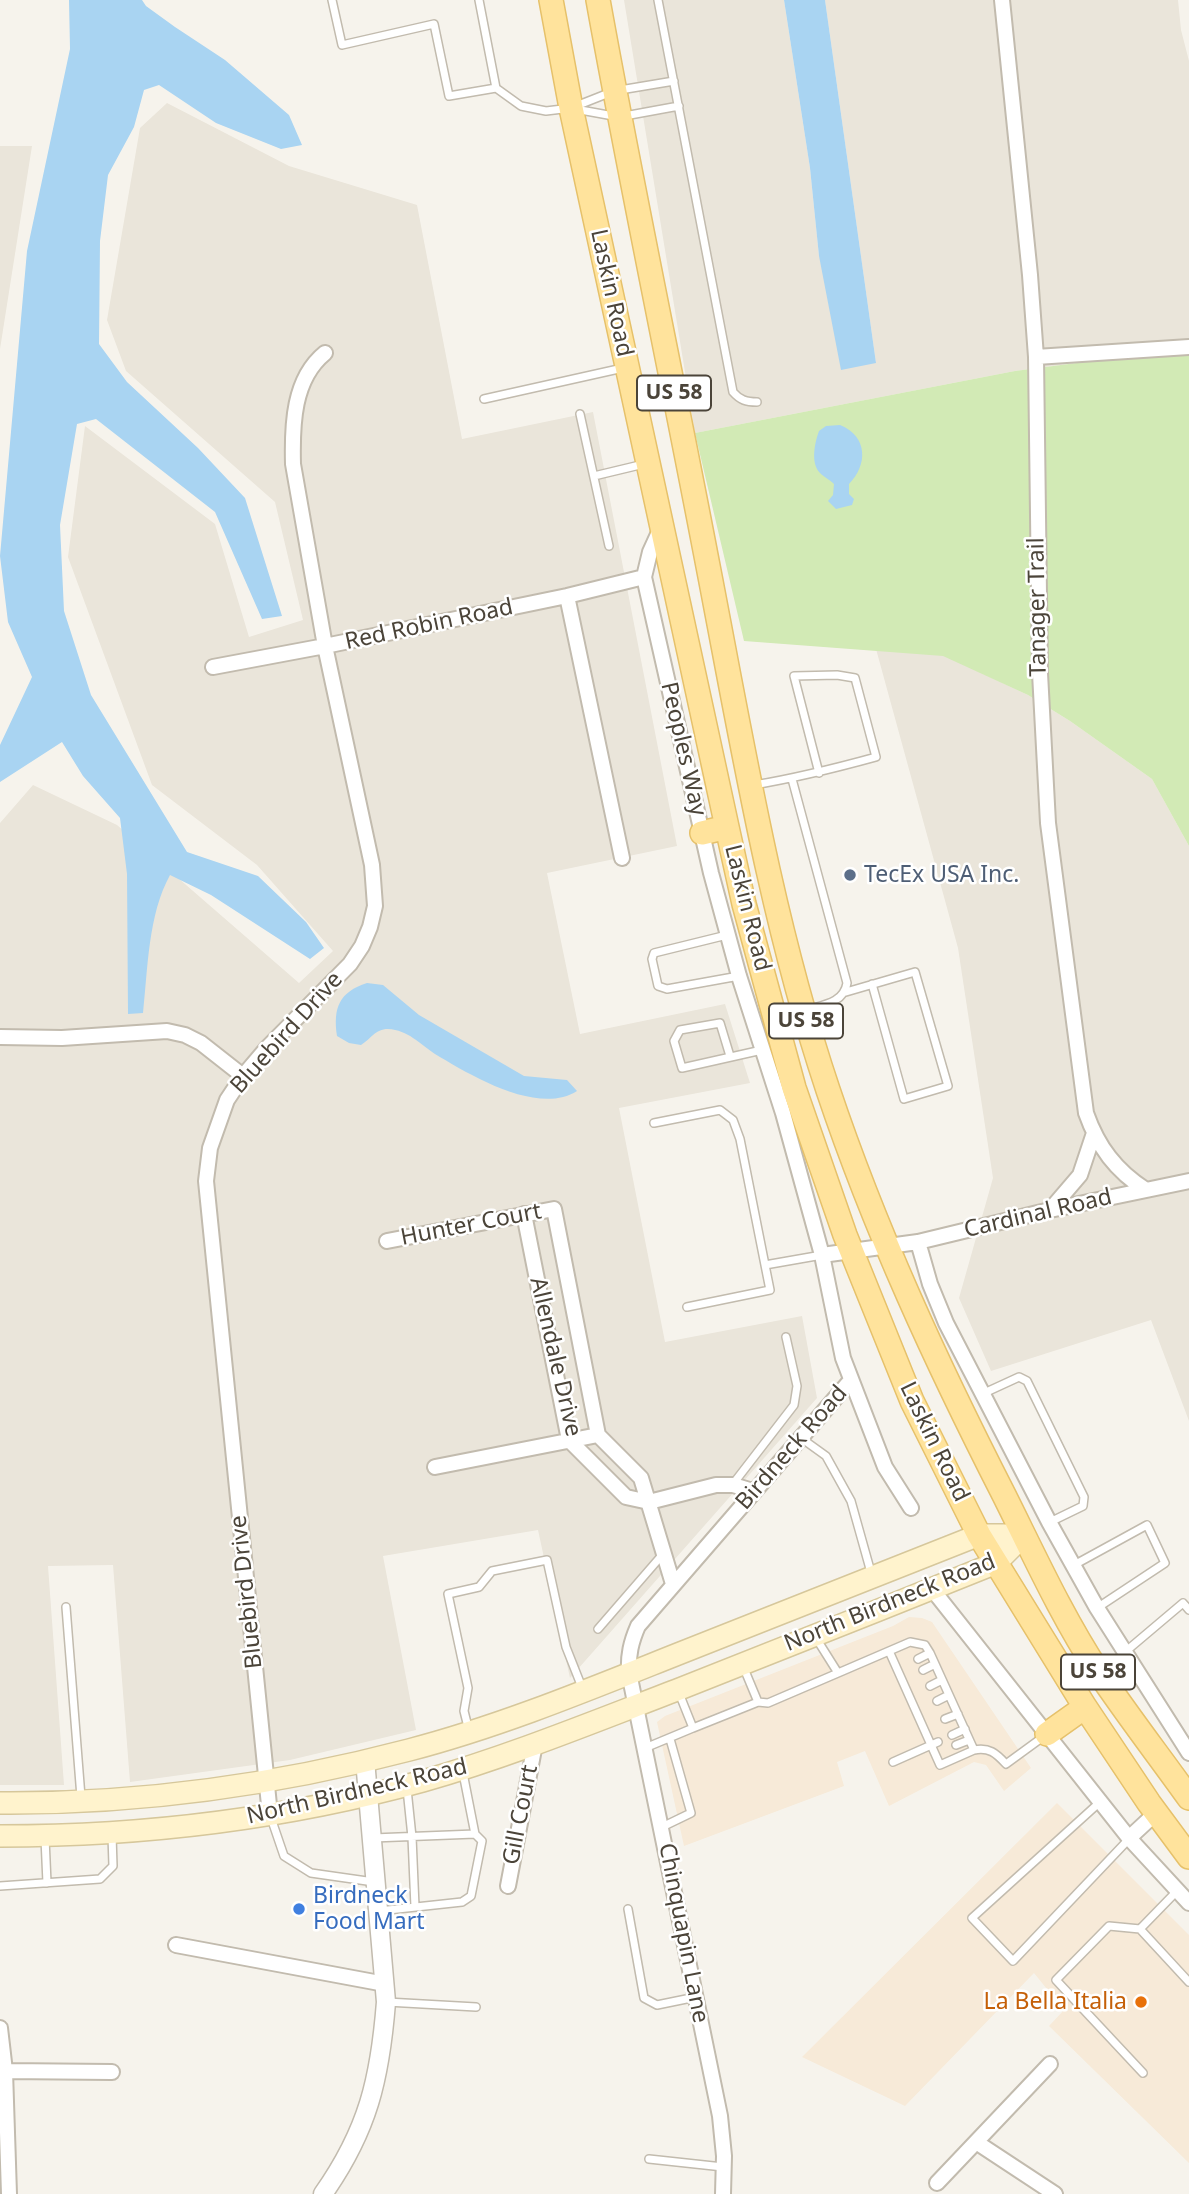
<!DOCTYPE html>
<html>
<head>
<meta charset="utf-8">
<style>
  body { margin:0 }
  canvas { display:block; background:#f6f3ec }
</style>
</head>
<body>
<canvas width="1189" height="2194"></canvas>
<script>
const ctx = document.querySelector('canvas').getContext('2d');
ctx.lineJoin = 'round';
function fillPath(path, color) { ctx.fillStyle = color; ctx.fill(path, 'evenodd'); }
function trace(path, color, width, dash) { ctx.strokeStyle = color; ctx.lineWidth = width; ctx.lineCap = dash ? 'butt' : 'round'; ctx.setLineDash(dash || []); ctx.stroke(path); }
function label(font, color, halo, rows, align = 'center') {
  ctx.font = font + ' "Noto Sans",sans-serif'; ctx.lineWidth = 5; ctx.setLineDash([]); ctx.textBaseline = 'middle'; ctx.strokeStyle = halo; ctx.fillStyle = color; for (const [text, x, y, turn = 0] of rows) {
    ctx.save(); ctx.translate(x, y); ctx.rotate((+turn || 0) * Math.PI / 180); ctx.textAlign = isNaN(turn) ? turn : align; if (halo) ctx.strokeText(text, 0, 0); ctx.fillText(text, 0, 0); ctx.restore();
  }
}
fillPath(new Path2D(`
  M624,0H784L810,168L819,256L876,363L825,0H1178L1181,30L1189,61V354L1084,362L1015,371L695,433Z
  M167,103L289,166L417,205L462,439L593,412L677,846L547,873L580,1034L725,1004L750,1083L619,1108L665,1342L802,1316L817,1398L570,1678L538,1530L383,1556L416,1730L290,1760L130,1782L113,1565L48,1566L64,1785H0V823L33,785L117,825L299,983L333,951L257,865L152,785L68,557L85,426L215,524L249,637L303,620L275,502L126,371L107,320L140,128Z
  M0,146H32L0,349Z
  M876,649L943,655L1028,695L1070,721L1152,779L1189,846V1421L1151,1320L991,1371L959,1298L993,1178L958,948Z`), '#eae5da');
fillPath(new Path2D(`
  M909,1617L922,1618L932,1622L1031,1768L1004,1791L986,1765L974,1762L889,1806L865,1751L837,1762L844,1786L684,1846L657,1722L665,1716L893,1626Z
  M1057,1803L1189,1935V2163L1049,2026L1064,2010L1034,1973L905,2106L802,2057Z`), '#f7ead8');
fillPath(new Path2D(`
  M1189,354V846L1152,779L1070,721L1028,695L943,656L744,641L695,433L1015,371L1084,362Z`), '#d2eab5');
fillPath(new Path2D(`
  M69,0H142L146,6L175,27L225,60L289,115L302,145L281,149L216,123L159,85L144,90L134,127L108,175L100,241L99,344L127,382L198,448L245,498L282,616L262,619L215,512L96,419L77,424L60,525L64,611L91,695L187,852L258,876L306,922L324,948L310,959L211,895L170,875C148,915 148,968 143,1013L128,1014L127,874L120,818L83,776L62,742L0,782V745L32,677L8,622L0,556L27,251L70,49Z
  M784,0H825L876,363L841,370L819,256L810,168Z
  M840,425C868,436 868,465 849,484V494L854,499L852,505L836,509L828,501L833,495L834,484C829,479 824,477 820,473C810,463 815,442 819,431L826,426Z
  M367,983L383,985L419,1015L524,1076L567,1080L577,1091C538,1116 470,1075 435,1054C420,1044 408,1030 388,1029C375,1029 371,1039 361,1045L349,1043L337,1036C333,1008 339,992 367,983Z`), '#a9d4f2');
const service = new Path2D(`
  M332,0L342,45L434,24L449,96L496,88
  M479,0L496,88L521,106L546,111L571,108L614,91L674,81
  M658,0L733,392C740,400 746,402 757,402
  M575,109L619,117L679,106
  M484,399L623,368
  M580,414L609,546
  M594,476L644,464
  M792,779L847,983C844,1003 823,1005 806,1010
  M754,785C796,778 836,768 876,757L855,678L837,675L794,676L819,773
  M727,935L654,953L652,959L658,986L667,989L739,976
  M846,992L915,972L948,1086L904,1099L872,984
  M730,1056L720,1023L680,1030L674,1041L682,1068L762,1050
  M654,1123L720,1110L733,1120L740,1139L765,1265L822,1255
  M687,1307L770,1290L765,1265
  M982,1394L1019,1377L1027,1381L1084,1497L1083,1506L1050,1522
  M801,1438L826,1456L851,1501L872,1576
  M733,1484L794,1405L797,1386L786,1337
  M1074,1565L1147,1525L1165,1563L1097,1608
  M66,1607L81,1797
  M598,1629L663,1554
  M816,1638L838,1673L910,1642L925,1645L930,1653L974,1750C989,1747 996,1753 1006,1764L1043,1737
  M889,1651L940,1765L974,1750
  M1125,1652L1183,1603L1189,1610
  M918,1659L930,1653
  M923,1670L935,1664
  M930,1686L942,1680
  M679,1693L693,1728L758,1702L743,1666
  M937,1701L949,1695
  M758,1702L768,1703L838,1673
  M945,1719L958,1714
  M469,1731L464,1711L468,1688L448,1594L479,1587L492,1571L547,1560L566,1647L583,1690
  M952,1735L965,1729
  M956,1745L969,1740
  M645,1748L693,1728
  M893,1762L938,1742
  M463,1773L475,1834
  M407,1789L412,1837L415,1907
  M1100,1802L972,1918L1013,1961L1129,1839
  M270,1815L284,1856L311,1873L374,1882
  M662,1827L691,1813L670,1739
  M45,1838L47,1883
  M373,1838L475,1834L482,1841L471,1896L462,1902L379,1911
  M0,1886L100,1879L113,1866L112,1835
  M1177,1891L1140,1929L1189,1982
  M628,1909L644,1998L657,2005L696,1997
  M1140,1929L1109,1926L1056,1980L1143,2073
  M387,2002L476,2007
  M649,2159L723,2167`);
const minor = new Path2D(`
  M1002,0L1030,275L1036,357L1040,673L1048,823L1086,1113C1098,1147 1116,1171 1146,1190
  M1036,357L1189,347
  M661,528L650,552L644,577L711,873L739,976L783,1113L822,1255L843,1358L885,1467L911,1508
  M567,596L622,858
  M213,667L325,646L567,596L644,577
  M0,1037L62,1038L167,1031L185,1035L201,1043L243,1076
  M1050,1210L1080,1175L1094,1133
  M524,1214L569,1440L626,1497L649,1502L716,1485H733L753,1491
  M387,1241L554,1209L598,1435L641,1478L673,1584
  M918,1242L930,1284L946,1323L1049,1522L1097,1608L1189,1753
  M822,1255L918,1242L1050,1210L1189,1181
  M435,1467L598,1435
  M932,1589L1129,1838L1189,1903
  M270,1815L206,1181L210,1148L227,1100L243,1076L266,1049L350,964L362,946L370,927L375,906L372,865L325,646L293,464C292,425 293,379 325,353
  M1129,1838L1156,1813
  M508,1886L535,1744
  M176,1945L385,1984
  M0,2028L5,2071L9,2194
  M5,2071L112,2072
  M976,2142L1055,2194
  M937,2183L1050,2064
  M723,2194L724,2156L720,2116L629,1673C628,1655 631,1642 638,1626L851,1380`);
const tertiary = new Path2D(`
  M323,2194C368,2130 380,2079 386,2002L365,1760`);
const secondary = new Path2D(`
  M0,1803C138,1804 276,1785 409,1750C501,1726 590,1689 678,1654C778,1614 878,1574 979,1535H1024
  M0,1836C143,1836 285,1819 423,1781C510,1756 593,1722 677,1690C783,1648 890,1606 996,1563L1024,1535`);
const primary = new Path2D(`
  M551,0L571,108L727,827L744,904L794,1088L845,1235L912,1401L979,1535L1085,1707L1149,1803L1189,1857
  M598,0C632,189 672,377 708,566C742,742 771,920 828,1090C875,1230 937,1364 1004,1495C1034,1555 1062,1617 1099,1673C1128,1716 1159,1756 1189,1798
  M702,833L727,827
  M1047,1734L1085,1707`);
trace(service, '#c2bbae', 10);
trace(minor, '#c2bbae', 18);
trace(tertiary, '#c2bbae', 21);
trace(secondary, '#d6c79b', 24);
trace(primary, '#e6c16a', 26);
trace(service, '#fff', 7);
trace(minor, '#fff', 14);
trace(tertiary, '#fff', 18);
trace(secondary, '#fff3cd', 21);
trace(primary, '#ffe39c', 23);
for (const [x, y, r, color] of [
  [850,875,7,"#5c6f8a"],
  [299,1909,7,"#3f7fe0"],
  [1141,2002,7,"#e8710a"]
]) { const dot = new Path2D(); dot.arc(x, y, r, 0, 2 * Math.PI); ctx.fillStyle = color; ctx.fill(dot); trace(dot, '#fff', 2.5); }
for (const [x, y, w] of [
  [674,393,74],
  [806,1021,74],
  [1098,1672,74]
]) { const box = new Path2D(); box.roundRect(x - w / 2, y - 17.5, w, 35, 5); ctx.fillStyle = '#fff'; ctx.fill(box); trace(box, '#4b4439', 2); }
label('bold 21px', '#4b4439', null, [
  ["US 58",674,393],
  ["US 58",806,1021],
  ["US 58",1098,1672]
]);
label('23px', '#4b4439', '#fff', [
  ["Laskin Road",611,293,78],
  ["Tanager Trail",1038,607,-91],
  ["Red Robin Road",429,625,-12],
  ["Peoples Way",683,749,77],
  ["Laskin Road",747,908,76],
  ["Bluebird Drive",287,1033,-48],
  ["Cardinal Road",1038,1214,-13],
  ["Hunter Court",471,1225,-11],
  ["Allendale Drive",555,1357,77],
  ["Laskin Road",934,1442,64],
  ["Birdneck Road",792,1448,-49],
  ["Bluebird Drive",247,1592,-96],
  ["North Birdneck Road",890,1603,-22],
  ["North Birdneck Road",357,1792,-13],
  ["Gill Court",521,1815,-79],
  ["Chinquapin Lane",683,1933,79]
]);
label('23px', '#4e5e75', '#fff', [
  ["TecEx USA Inc.",864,875]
], 'left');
label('23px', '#366cbe', '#fff', [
  ["Birdneck",313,1896],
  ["Food Mart",313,1922]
], 'left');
label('23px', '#c56008', '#fff', [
  ["La Bella Italia",1127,2002]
], 'right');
</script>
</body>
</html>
